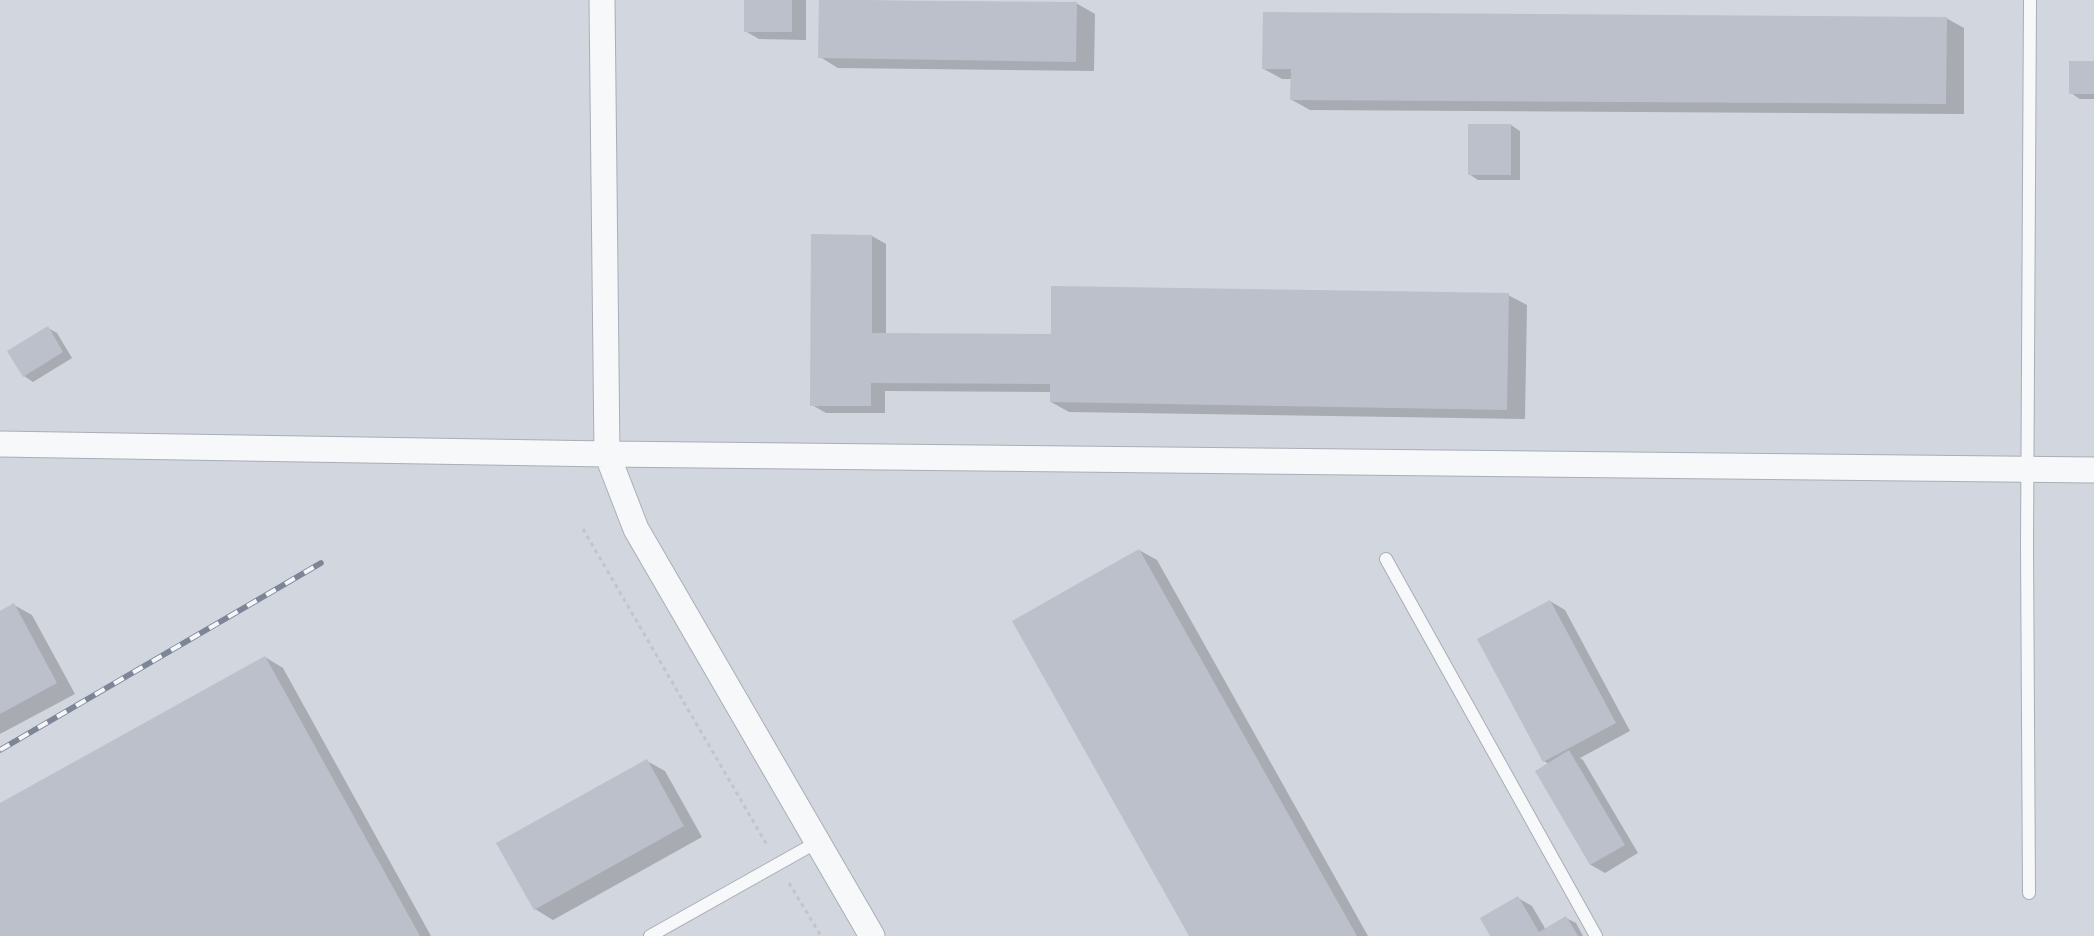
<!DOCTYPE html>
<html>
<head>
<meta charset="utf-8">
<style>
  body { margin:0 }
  canvas { display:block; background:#e4e7ec }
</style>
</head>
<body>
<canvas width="2094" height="936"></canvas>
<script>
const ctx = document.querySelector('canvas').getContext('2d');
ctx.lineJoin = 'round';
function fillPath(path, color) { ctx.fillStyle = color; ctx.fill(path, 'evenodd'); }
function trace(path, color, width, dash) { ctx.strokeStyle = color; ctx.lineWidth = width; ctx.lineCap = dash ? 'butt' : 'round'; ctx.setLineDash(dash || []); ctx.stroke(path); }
fillPath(new Path2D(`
  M0,0H2094V936H0Z`), '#d2d6de');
fillPath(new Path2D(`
  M746,0H806V40L759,39L745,31Z
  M821,0L1076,3L1095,14L1094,71L838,68L820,57Z
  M1946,18L1964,28V114L1310,110L1292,100V79H1282L1264,69Z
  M2094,62V99H2080L2071,93Z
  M1511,125L1520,131V180H1478L1469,174Z
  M872,236L886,244V335L1052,336L1508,295L1527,305L1525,419L1069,412L1051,402V392L885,391V413H826L812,405Z
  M48,328L57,333L72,358L33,382L24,376Z
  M1139,550L1157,560L1368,936H1191Z
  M1550,601L1565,610L1630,731L1580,758L1583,760L1638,853L1605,873L1591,865L1536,771L1549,764L1544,761Z
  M14,605L32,615L75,694L0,734V612Z
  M265,657L283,668L431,936H0V804Z
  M647,761L665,771L702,837L553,920L535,909Z
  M1518,898L1532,906L1546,930L1566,918L1576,923L1583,936H1492Z`), '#0003');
fillPath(new Path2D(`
  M744,0H792V32H744Z
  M819,0L1077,2L1076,62L818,58Z
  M1263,12L1947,17L1946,104L1290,100L1291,69H1262Z
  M2069,61H2094V94H2069Z
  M1468,124H1511V175H1468Z
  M811,234L872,235V333L1051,334V286L1509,293L1507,410L1050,402V384L871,383V406H810Z
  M48,326L63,352L23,377L7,351Z
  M1139,549L1357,936H1189L1012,621Z
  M1550,600L1616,723L1543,762L1477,639Z
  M14,603L57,683L0,714V611Z
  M265,656L420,936H0V803Z
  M1569,750L1625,845L1590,865L1535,771Z
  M647,759L684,826L534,910L496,843Z
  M1518,896L1539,932L1566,916L1578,936H1490L1480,918Z`), '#bbc0ca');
const lane = new Path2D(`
  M1386,559L1596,936
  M2029,893L2027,544L2030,0
  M650,936L819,841`);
const street = new Path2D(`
  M602,0L607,454L636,529L872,936
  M0,444L607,454L2094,470`);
trace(lane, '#a9aeb7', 14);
trace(street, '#a9aeb7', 27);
trace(new Path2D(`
  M583,529L767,845
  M789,883L821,936`), '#c2c5cb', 3, [4, 4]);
trace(lane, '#f7f8fa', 12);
trace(street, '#f7f8fa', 25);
const rail = new Path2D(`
  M0,750L321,563`);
trace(rail, '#7d8696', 5.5);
trace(rail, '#f4f6f9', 4, [11]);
</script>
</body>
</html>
